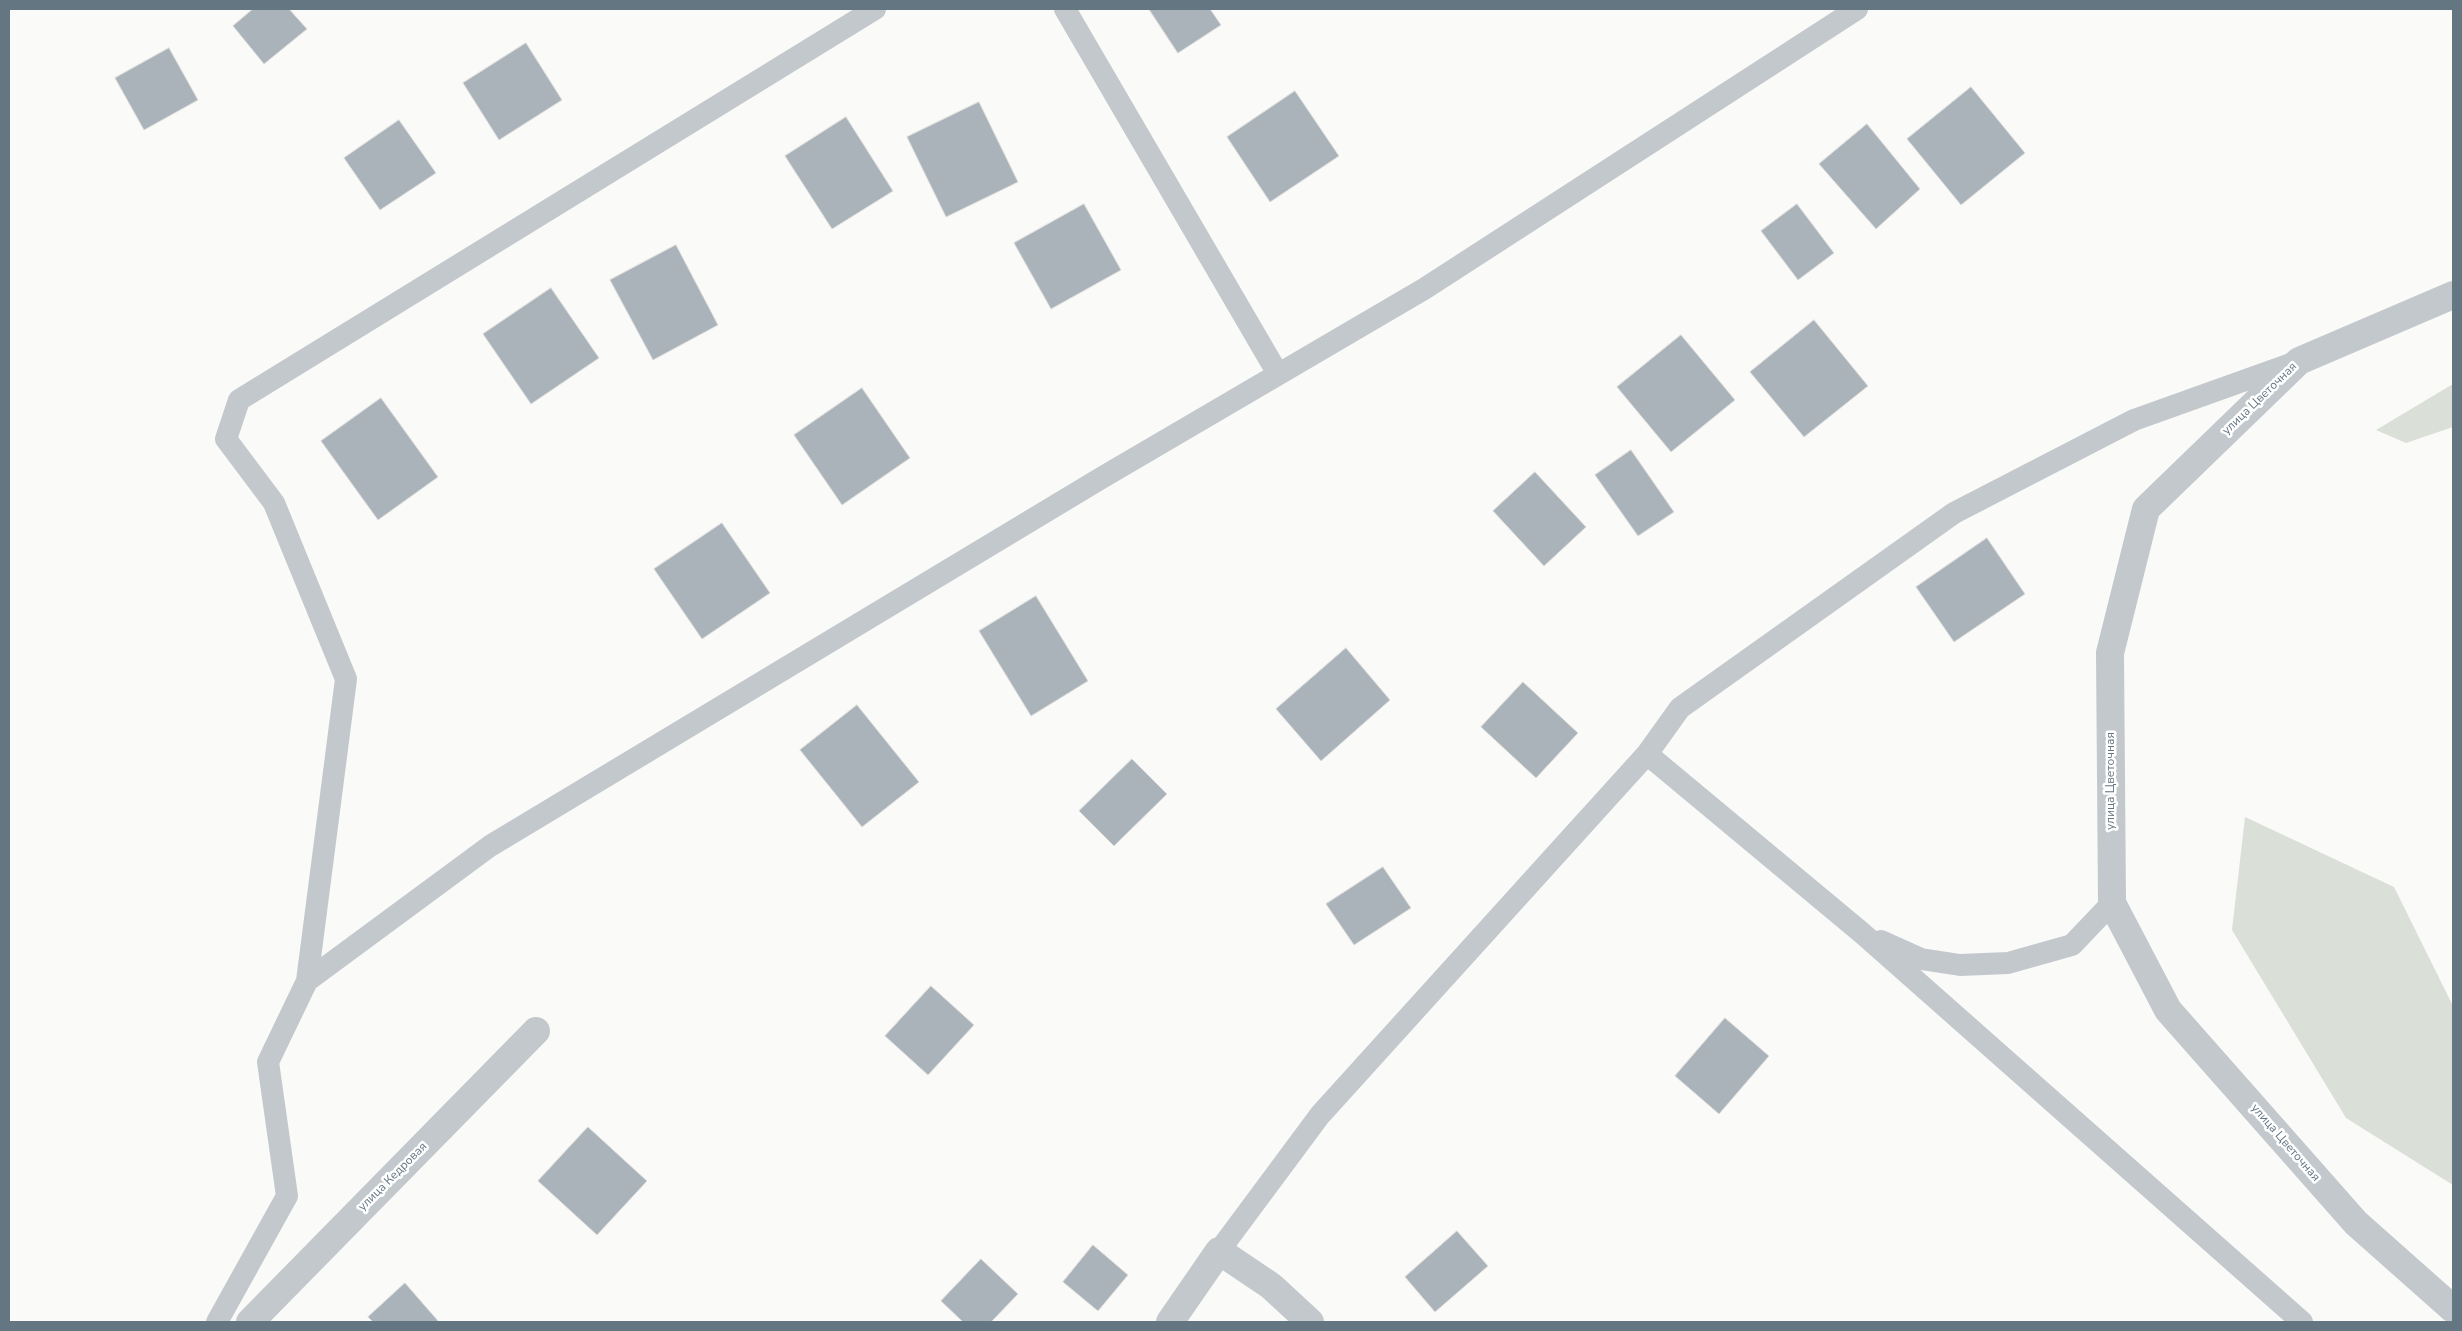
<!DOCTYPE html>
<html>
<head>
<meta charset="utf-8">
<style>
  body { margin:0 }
  #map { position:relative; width:2462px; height:1331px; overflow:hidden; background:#fafaf8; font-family:"Nunito Sans",sans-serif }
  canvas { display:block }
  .frame { position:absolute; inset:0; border:10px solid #657683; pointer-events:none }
</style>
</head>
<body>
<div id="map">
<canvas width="2462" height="1331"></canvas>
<div class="frame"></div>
</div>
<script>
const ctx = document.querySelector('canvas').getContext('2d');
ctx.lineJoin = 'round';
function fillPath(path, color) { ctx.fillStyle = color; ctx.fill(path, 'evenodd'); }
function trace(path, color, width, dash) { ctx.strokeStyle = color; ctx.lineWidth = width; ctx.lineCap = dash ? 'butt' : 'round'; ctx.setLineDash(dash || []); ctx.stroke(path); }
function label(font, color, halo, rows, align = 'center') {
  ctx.font = font + ' "Nunito Sans",sans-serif'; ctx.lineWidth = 5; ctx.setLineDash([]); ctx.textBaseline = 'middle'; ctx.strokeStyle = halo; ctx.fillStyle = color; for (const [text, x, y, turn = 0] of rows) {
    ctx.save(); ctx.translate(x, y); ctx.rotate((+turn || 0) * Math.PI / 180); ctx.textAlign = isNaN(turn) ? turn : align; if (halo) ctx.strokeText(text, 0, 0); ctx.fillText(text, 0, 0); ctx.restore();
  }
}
fillPath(new Path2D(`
  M2453,384V427L2406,443L2376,430Z
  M2245,817L2394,887L2453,1006V1185L2346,1118L2232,930Z`), '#dadfd7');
const building = new Path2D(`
  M253,9H289L307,29L264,64L233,26Z
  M1149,9H1210L1221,25L1178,53Z
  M526,43L562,100L499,140L463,83Z
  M169,48L198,100L144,130L115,78Z
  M1971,87L2025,153L1961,205L1907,139Z
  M1295,91L1339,156L1270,202L1227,137Z
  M979,102L1018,182L946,217L907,137Z
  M846,117L893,191L832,229L785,156Z
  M399,120L436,173L380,210L344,158Z
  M1867,124L1920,189L1876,229L1819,164Z
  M1084,204L1121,270L1051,309L1014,243Z
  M1797,204L1834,253L1798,280L1761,231Z
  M676,245L718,325L653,360L610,280Z
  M551,288L599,358L531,404L483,334Z
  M1814,320L1868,386L1804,437L1750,372Z
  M1681,335L1735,400L1671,452L1617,387Z
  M862,388L910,458L842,505L794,435Z
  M381,398L438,477L378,520L321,441Z
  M1631,450L1674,512L1638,536L1595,475Z
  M1535,472L1586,527L1544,566L1493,511Z
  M722,523L770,593L702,639L654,569Z
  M1987,538L2025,594L1954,642L1916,587Z
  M1036,596L1088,681L1031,716L979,631Z
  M1346,648L1390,700L1321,761L1276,709Z
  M1523,682L1578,733L1536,778L1481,727Z
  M857,705L919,782L862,827L800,750Z
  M1132,759L1167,794L1114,846L1079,811Z
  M1383,867L1411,908L1354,945L1326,904Z
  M931,986L974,1025L928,1075L885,1036Z
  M1725,1018L1769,1056L1719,1114L1675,1076Z
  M588,1127L647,1181L597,1235L538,1181Z
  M1457,1231L1488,1266L1435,1312L1405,1277Z
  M1093,1245L1128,1275L1098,1311L1063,1282Z
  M981,1259L1018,1294L991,1322H963L941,1301Z
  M405,1283L439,1322H373L368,1317Z`);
fillPath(building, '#aab3b9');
trace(building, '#dcdcda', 1);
trace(new Path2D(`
  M1065,9L1278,374
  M1647,754L1862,933L2302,1322
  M1881,941L1921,959L1960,965L2008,963L2072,945L2112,903
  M307,981L346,679L274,503L226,439L239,400L875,9
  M1219,1251L1320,1115L1647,754L1680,708L1954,513L2134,420L2296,362
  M217,1322L287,1196L268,1062L307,981L490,846L1103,477L1424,289L1857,9`), '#c3c8cc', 22);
trace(new Path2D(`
  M2453,295L2299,361L2146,509L2110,653L2112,903L2168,1010L2356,1223L2453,1309
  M250,1322L536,1031
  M1170,1322L1219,1251L1271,1286L1310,1322`), '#c3c8cc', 28);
label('12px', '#657683', '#fff', [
  ["улица Цветочная",2260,399,-44],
  ["улица Цветочная",2111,781,-90],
  ["улица Цветочная",2285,1143,49],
  ["улица Кедровая",393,1177,-45]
]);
</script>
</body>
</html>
